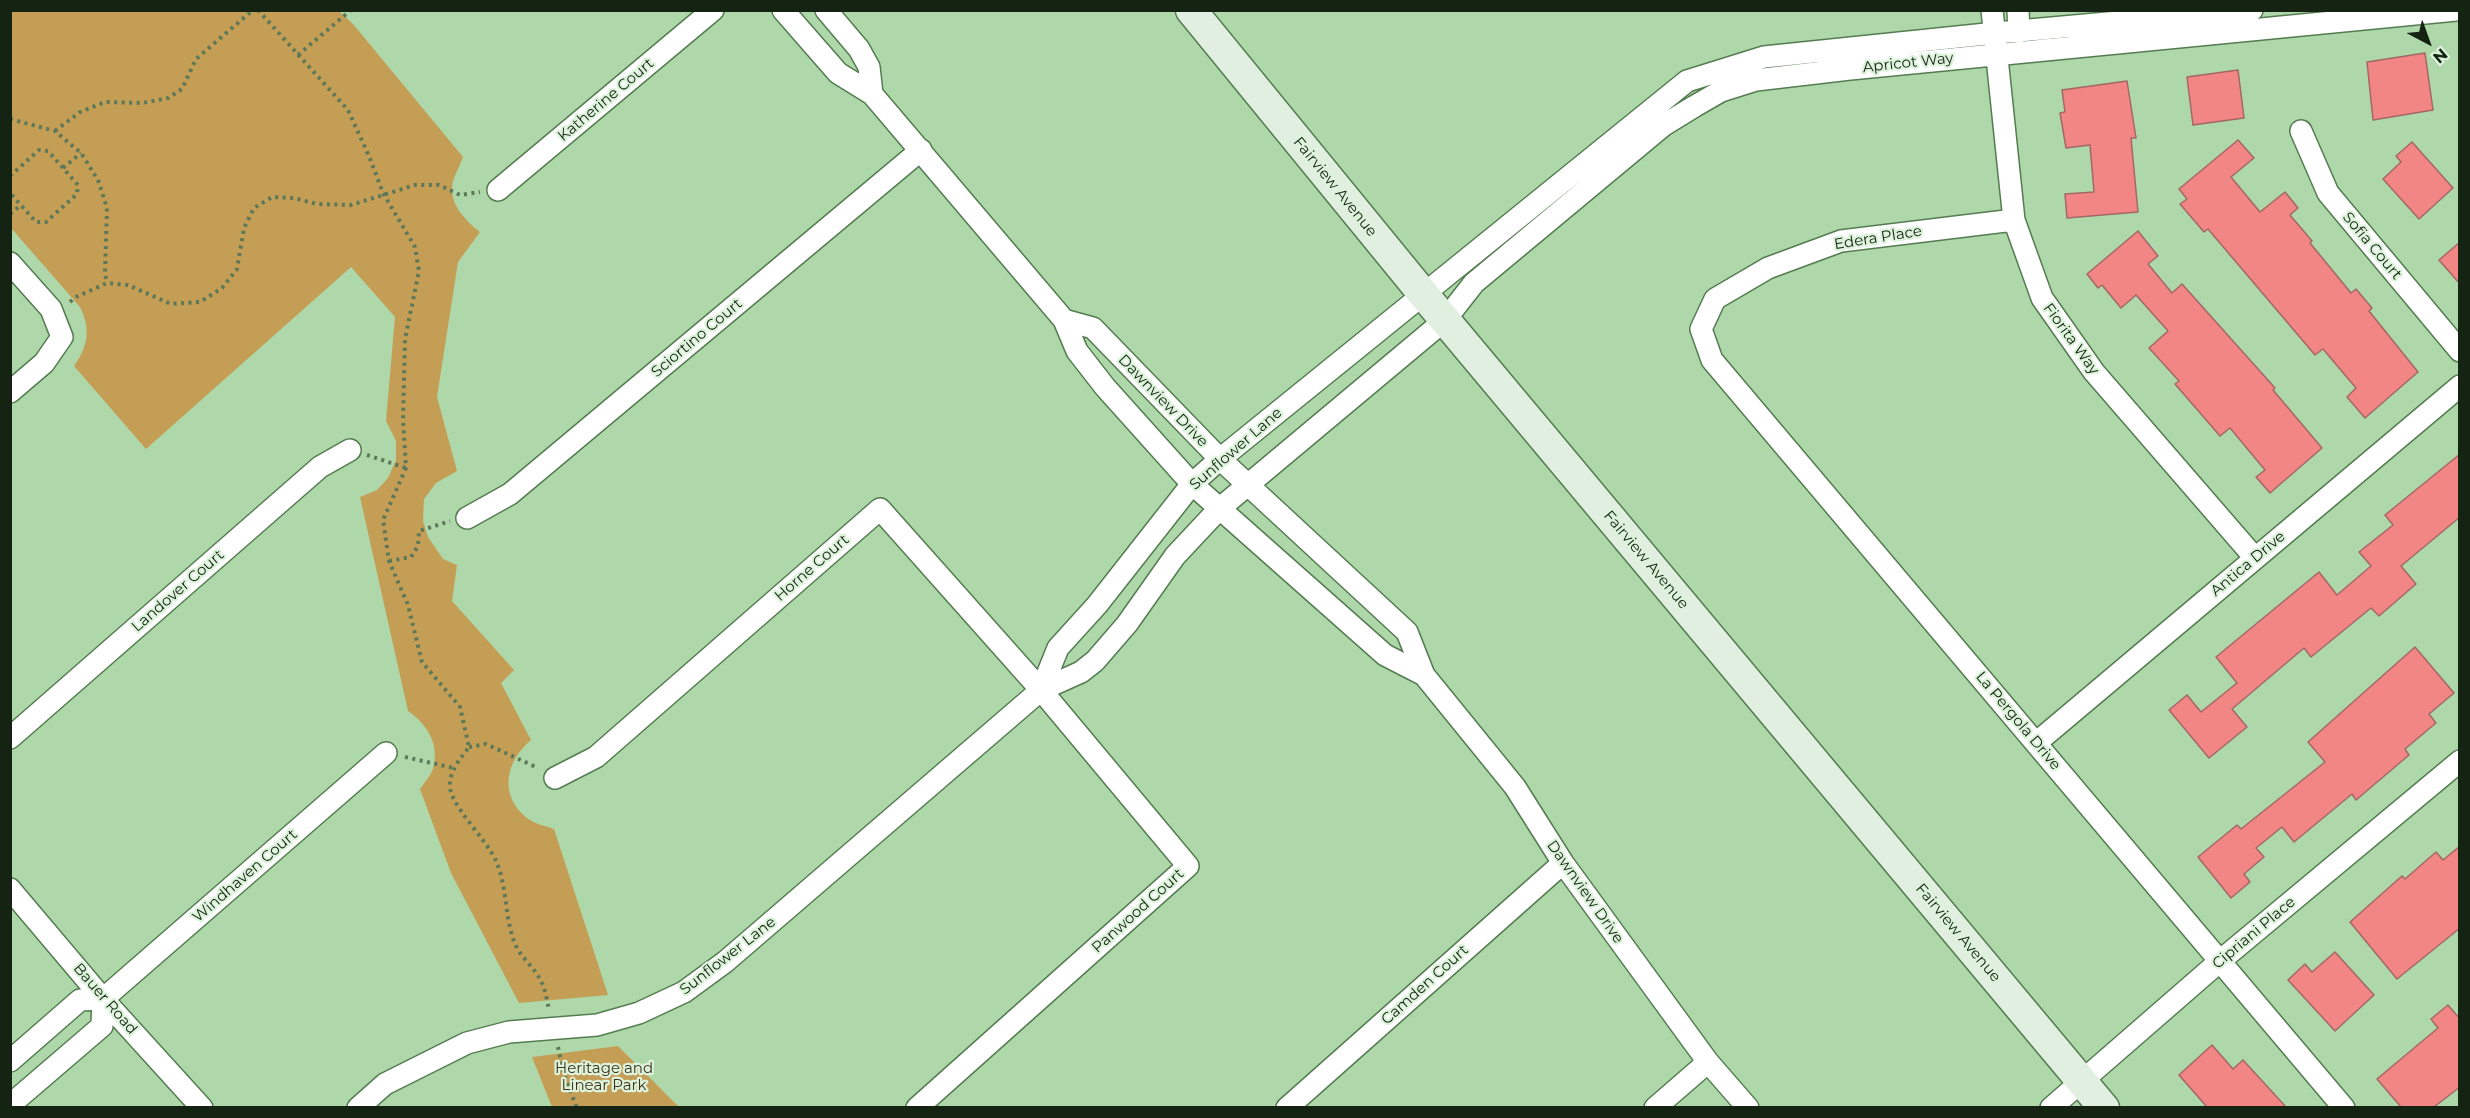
<!DOCTYPE html>
<html>
<head>
<meta charset="utf-8">
<style>
  body { margin:0 }
  #map { position:relative; width:2470px; height:1118px; overflow:hidden; background:#aed8aa; font-family:Montserrat,sans-serif }
  canvas { display:block }
  .frame { position:absolute; inset:0; border:12px solid #142312; pointer-events:none }
  .north { position:absolute; left:2398px; top:12px; width:60px; height:60px; -webkit-text-stroke:4px #ddf3db; paint-order:stroke; rotate:139deg; font-size:16px; font-weight:700; line-height:24px; text-align:center; color:#142312 }
  .north::after { content:''; display:block; margin:auto; width:21px; height:27px; background:#142312; clip-path:polygon(50% 0,100% 100%,50% 72%,0 100%) }
</style>
</head>
<body>
<div id="map">
<canvas width="2470" height="1118"></canvas>
<div class="frame"></div>
<div class="north">N</div>
</div>
<script>
const ctx = document.querySelector('canvas').getContext('2d');
ctx.lineJoin = 'round';
function fillPath(path, color) { ctx.fillStyle = color; ctx.fill(path, 'evenodd'); }
function trace(path, color, width, dash) { ctx.strokeStyle = color; ctx.lineWidth = width; ctx.lineCap = dash ? 'butt' : 'round'; ctx.setLineDash(dash || []); ctx.stroke(path); }
function label(font, color, halo, rows, align = 'center') {
  ctx.font = font + ' Montserrat,sans-serif'; ctx.lineWidth = 4.5; ctx.setLineDash([]); ctx.textBaseline = 'middle'; ctx.strokeStyle = halo; ctx.fillStyle = color; for (const [text, x, y, turn = 0] of rows) {
    ctx.save(); ctx.translate(x, y); ctx.rotate((+turn || 0) * Math.PI / 180); ctx.textAlign = isNaN(turn) ? turn : align; if (halo) ctx.strokeText(text, 0, 0); ctx.fillText(text, 0, 0); ctx.restore();
  }
}
fillPath(new Path2D(`
  M10,11H339L353,24L463,157C460,166 452,179 452,188C451,206 467,222 480,232L458,262L437,397L457,471L436,483L424,499L423,521L428,537L443,559L457,565L452,601L514,670L501,683L531,740C506,761 498,795 527,818C534,824 546,826 554,829L608,995L519,1003L451,873L420,789C424,783 431,775 433,769C440,744 427,724 408,711L360,497L377,490L388,478L396,460V441L386,421L395,317L351,267L146,449L74,366C88,346 91,330 80,307L11,228Z
  M618,1046L679,1107H552L532,1057Z`), '#c49e55');
const building = new Path2D(`
  M2425,53L2433,110L2373,120L2367,62Z
  M2238,70L2244,118L2193,125L2187,77Z
  M2127,81L2136,138H2131L2138,212L2067,218L2065,194L2094,192L2090,145L2066,148L2060,113L2065,112L2062,90Z
  M2238,140L2254,158L2231,177L2260,212L2285,192L2298,208L2290,215L2312,241L2310,243L2351,293L2356,289L2372,308L2369,311L2418,372L2365,418L2347,397L2356,388L2323,349L2315,355L2208,229L2204,232L2180,204L2187,199L2179,189Z
  M2412,142L2453,188L2419,219L2383,179L2401,162L2396,156Z
  M2138,231L2158,256L2148,264L2172,293L2182,284L2275,388L2273,390L2322,448L2270,493L2256,477L2265,470L2230,428L2220,436L2175,384L2179,381L2149,348L2168,331L2136,295L2121,308L2102,285L2098,288L2087,274Z
  M2460,242V284L2439,260Z
  M2460,454V517L2401,566L2416,584L2379,616L2371,608L2311,657L2304,648L2232,709L2247,727L2209,758L2169,710L2187,695L2201,712L2237,683L2216,657L2319,572L2337,595L2371,566L2359,552L2393,525L2385,515Z
  M2415,647L2454,693L2429,714L2436,723L2405,749L2409,755L2356,800L2352,794L2294,842L2282,827L2256,848L2264,857L2244,874L2250,882L2231,898L2198,857L2237,825L2241,829L2325,762L2308,742Z
  M2460,846V928L2397,979L2350,922L2402,876L2405,879L2436,852L2443,860Z
  M2335,952L2374,995L2335,1031L2288,980L2305,964L2312,972Z
  M2448,1005L2460,1019V1087L2434,1107H2401L2377,1079L2438,1028L2431,1019Z
  M2212,1045L2233,1069L2243,1060L2286,1107H2207L2179,1075Z`);
fillPath(building, '#f18684');
trace(building, '#a36765', 1.5);
const street = new Path2D(`
  M783,10L838,73L872,94L1064,320L1077,351L1105,387L1192,484L1385,655L1424,675
  M826,10L859,49L869,67L872,94
  M1992,10L2014,220L2042,298L2094,372L2255,558
  M2018,10L2019,32
  M2301,131L2328,193L2460,351
  M498,190L713,10
  M2014,220L1841,241L1768,268L1715,299L1701,329L1712,360L2344,1108
  M10,263L51,309L62,337L44,363L10,392
  M1064,320L1093,328L1220,459L1407,632L1424,675L1515,787L1563,863L1708,1062L1748,1108
  M467,518L510,494L921,150
  M1041,690L1058,648L1097,605L1192,484L1220,459L1687,81L1764,57L1996,33L2252,10
  M10,738L320,467L350,450
  M2036,743L2460,386
  M555,778L596,757L880,509L1041,690L1188,866L917,1108
  M10,889L103,999L202,1108
  M103,999L386,753
  M10,1061L80,1000L103,999
  M10,1105L102,1026L103,999
  M358,1108L385,1084L467,1043L509,1032L597,1025L639,1013L684,992L725,962L1041,690L1081,672L1095,661L1127,624L1175,556L1219,509L1445,320L1474,283L1664,125L1695,106L1721,91L1756,80L1850,69L2456,10
  M1287,1108L1563,863
  M1655,1108L1708,1062
  M2051,1108L2220,961L2460,761`);
const secondary = new Path2D(`
  M1191,10L1424,295L2104,1108`);
trace(street, '#557c51', 24);
trace(secondary, '#557c51', 33);
trace(new Path2D(`
  M258,10L348,110L369,156L383,193L415,247L419,271L405,339L403,419L406,468L383,520L389,561L408,605L422,662L460,707L469,747C461,758 449,771 450,787C451,806 487,840 496,861C508,888 504,919 516,946C522,958 534,968 540,979C545,988 547,1000 549,1010
  M298,55L351,10
  M10,119L55,131L81,153L98,180L107,208L105,274L107,283
  M55,131L80,112L105,102L142,103L168,98L182,89L196,59L253,10
  M63,168L81,153
  M10,176L39,150L48,151L78,185L77,194L46,222H36L10,193
  M10,214L21,205
  M70,302L76,297L107,283L128,285L171,304L200,302L222,288L237,269L244,228L254,208L272,197L294,198L317,204L351,205L415,185H439L460,195L480,192
  M367,455L406,468
  M389,561L411,557L418,546L419,531L450,521
  M469,747L486,744L538,768
  M405,757L454,768
  M558,1047L564,1075L577,1108`), '#5c7859', 4, [3, 4.5]);
trace(street, '#fff', 21);
trace(secondary, '#e0efdf', 30);
label('15px', '#142312', '#ddf3db', [
  ["Apricot Way",1908,63,-6],
  ["Katherine Court",606,100,-40],
  ["Fairview Avenue",1335,187,51],
  ["Edera Place",1878,238,-9],
  ["Sofia Court",2372,246,50],
  ["Sciortino Court",697,338,-40],
  ["Fiorita Way",2071,339,54],
  ["Dawnview Drive",1163,401,46],
  ["Sunflower Lane",1236,449,-41],
  ["Fairview Avenue",1646,560,50],
  ["Antica Drive",2248,564,-40],
  ["Horne Court",812,568,-41],
  ["Landover Court",178,591,-41],
  ["La Pergola Drive",2018,721,50],
  ["Windhaven Court",245,876,-41],
  ["Dawnview Drive",1585,892,55],
  ["Panwood Court",1138,911,-42],
  ["Fairview Avenue",1958,933,50],
  ["Cipriani Place",2254,933,-40],
  ["Sunflower Lane",728,956,-38],
  ["Camden Court",1425,985,-42],
  ["Bauer Road",105,999,49]
]);
label('15px', '#3f331d', '#ddf3db', [
  ["Heritage and",604,1069],
  ["Linear Park",604,1086]
]);
</script>
</body>
</html>
